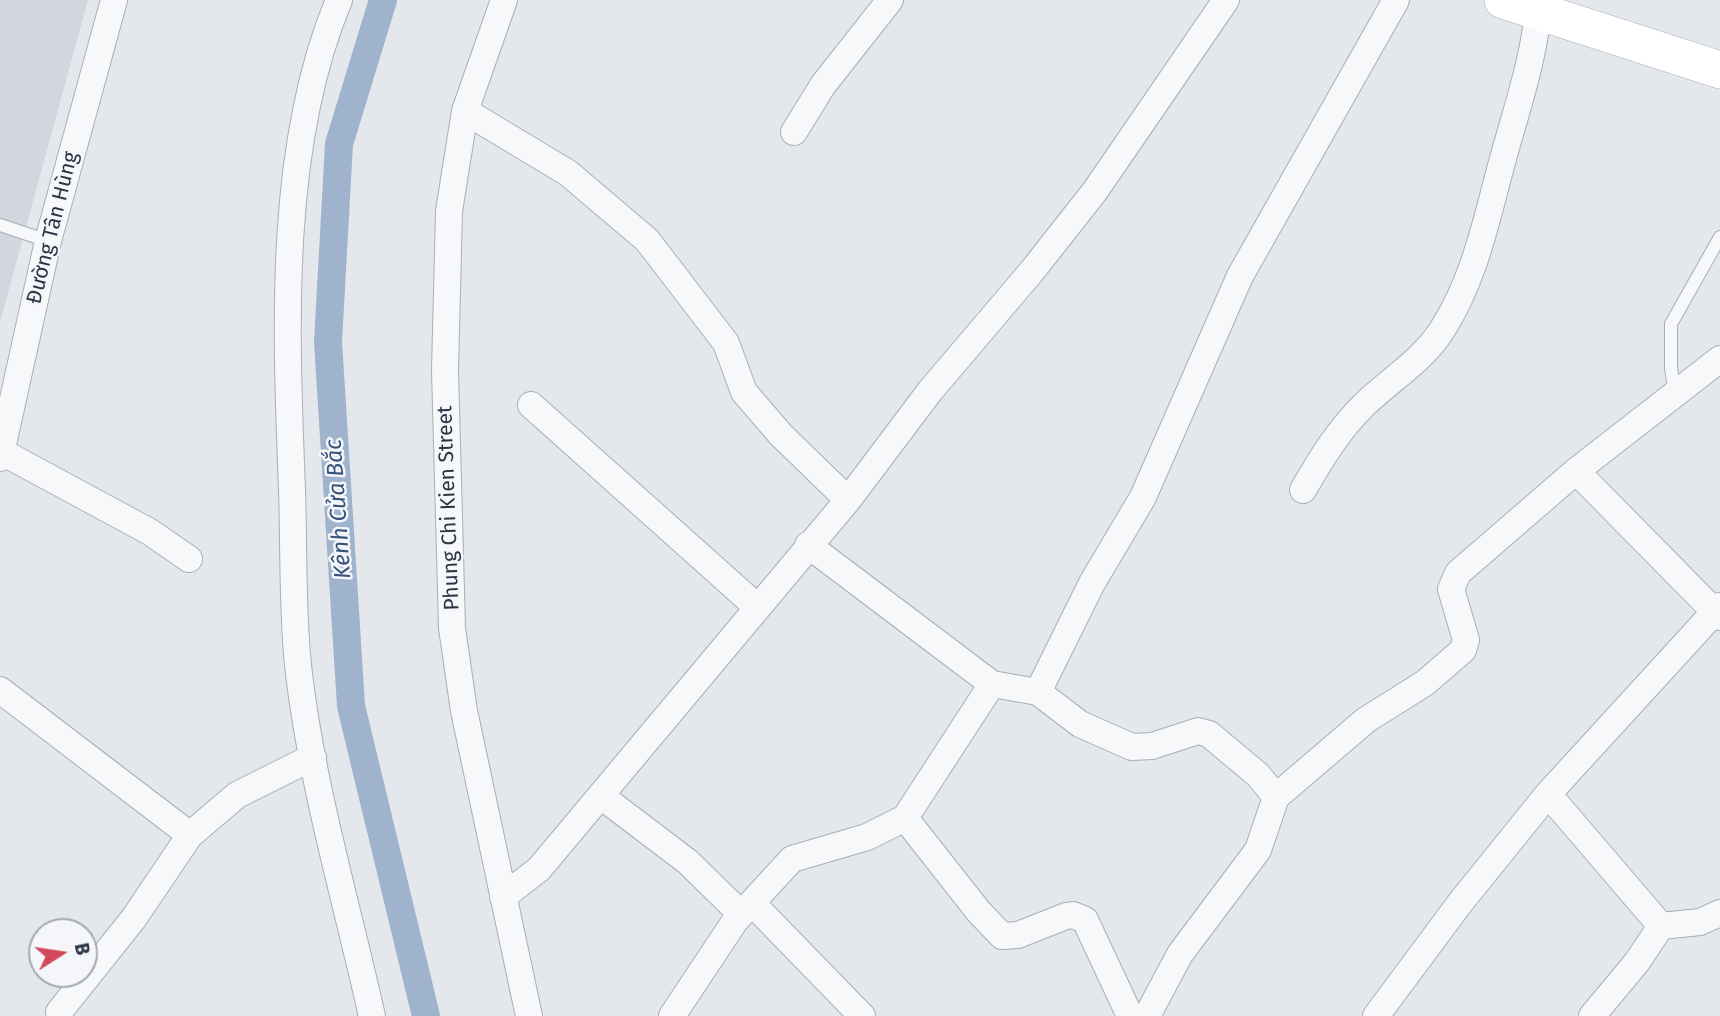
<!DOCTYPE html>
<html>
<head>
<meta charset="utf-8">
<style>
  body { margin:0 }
  #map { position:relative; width:1720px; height:1016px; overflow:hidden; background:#e4e7ec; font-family:"Fira Sans",sans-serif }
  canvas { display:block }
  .north { position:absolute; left:28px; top:918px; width:70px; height:70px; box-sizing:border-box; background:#f4f6f9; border:2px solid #a4a8b1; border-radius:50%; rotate:78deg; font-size:19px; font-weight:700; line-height:28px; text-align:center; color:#2b3445 }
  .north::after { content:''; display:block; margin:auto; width:24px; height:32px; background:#d1495b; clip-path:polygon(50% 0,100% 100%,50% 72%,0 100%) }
</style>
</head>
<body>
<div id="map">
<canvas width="1720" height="1016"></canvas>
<div class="north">B</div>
</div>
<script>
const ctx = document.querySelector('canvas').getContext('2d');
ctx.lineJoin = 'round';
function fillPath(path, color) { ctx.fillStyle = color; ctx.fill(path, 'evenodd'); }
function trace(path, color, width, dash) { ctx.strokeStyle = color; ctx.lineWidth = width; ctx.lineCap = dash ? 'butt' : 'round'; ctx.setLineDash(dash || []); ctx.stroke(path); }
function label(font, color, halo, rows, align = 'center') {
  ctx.font = font + ' "Fira Sans",sans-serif'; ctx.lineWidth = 5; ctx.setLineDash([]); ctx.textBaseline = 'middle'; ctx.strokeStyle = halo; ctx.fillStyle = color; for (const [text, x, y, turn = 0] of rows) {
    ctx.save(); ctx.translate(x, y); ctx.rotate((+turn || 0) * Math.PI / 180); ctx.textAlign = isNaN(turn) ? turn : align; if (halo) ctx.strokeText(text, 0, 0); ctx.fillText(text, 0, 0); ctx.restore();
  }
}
fillPath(new Path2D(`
  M0,0H88L0,322Z`), '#d2d6de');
trace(new Path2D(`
  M383,0L339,144L328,342L351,706L426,1016`), '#9fb4cc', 28);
const lane = new Path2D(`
  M0,225L48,241
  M1675,394L1671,368V324L1720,237`);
const street = new Path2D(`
  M339,0C277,148 286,333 292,490C294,548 292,607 298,665C311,783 346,900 372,1016
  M504,0L465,111L449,211L445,370L452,628L464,711L529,1016
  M465,111L568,173L647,240L726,343L744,392L781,435L848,500
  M794,132L823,85L890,0
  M531,405L756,606
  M2,452L150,532L189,559
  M0,458L48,241L114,0
  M1576,471L1720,617
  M1303,490C1321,459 1339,429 1365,404C1390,380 1423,360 1442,330C1476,277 1487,216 1504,155C1518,105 1536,52 1539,0
  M808,545L992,684L1038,692L1080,724L1132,747L1152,746L1198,731L1209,734L1258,775L1276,797L1258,850L1180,954L1147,1016
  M0,690L190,835
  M1038,692L1092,583L1143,497L1240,276L1396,0
  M1548,794L1661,926
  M601,796L688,862L741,914
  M1276,797L1366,720L1425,683L1463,650L1466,640L1451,589L1458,573L1576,471L1720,359
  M905,818L979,912L1002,936L1018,935L1066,916L1073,915L1085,920L1130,1016
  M503,897L539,869L848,500L930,391L1032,271L1095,191L1226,0
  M752,903L862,1016
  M1661,926L1700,922L1720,913
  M59,1012L134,918L190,835L237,795L313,757
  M672,1016L735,921L792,859L867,837L905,818L992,684
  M1376,1016L1460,903L1548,794L1720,606
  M1592,1016L1637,962L1661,926`);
const secondary = new Path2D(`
  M1503,0L1720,70`);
trace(lane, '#a9aeb7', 14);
trace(street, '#a9aeb7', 28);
trace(secondary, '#a9aeb7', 38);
trace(lane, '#f7f8fa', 12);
trace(street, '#f7f8fa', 26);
trace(secondary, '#fff', 37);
label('21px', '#2b3445', '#f4f6f9', [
  ["Đường Tân Hùng",53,228,-76],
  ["Phung Chi Kien Street",449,508,-92]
]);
label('italic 23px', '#34527a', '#f4f6f9', [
  ["Kênh Cửa Bắc",339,509,-94]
]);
</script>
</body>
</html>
